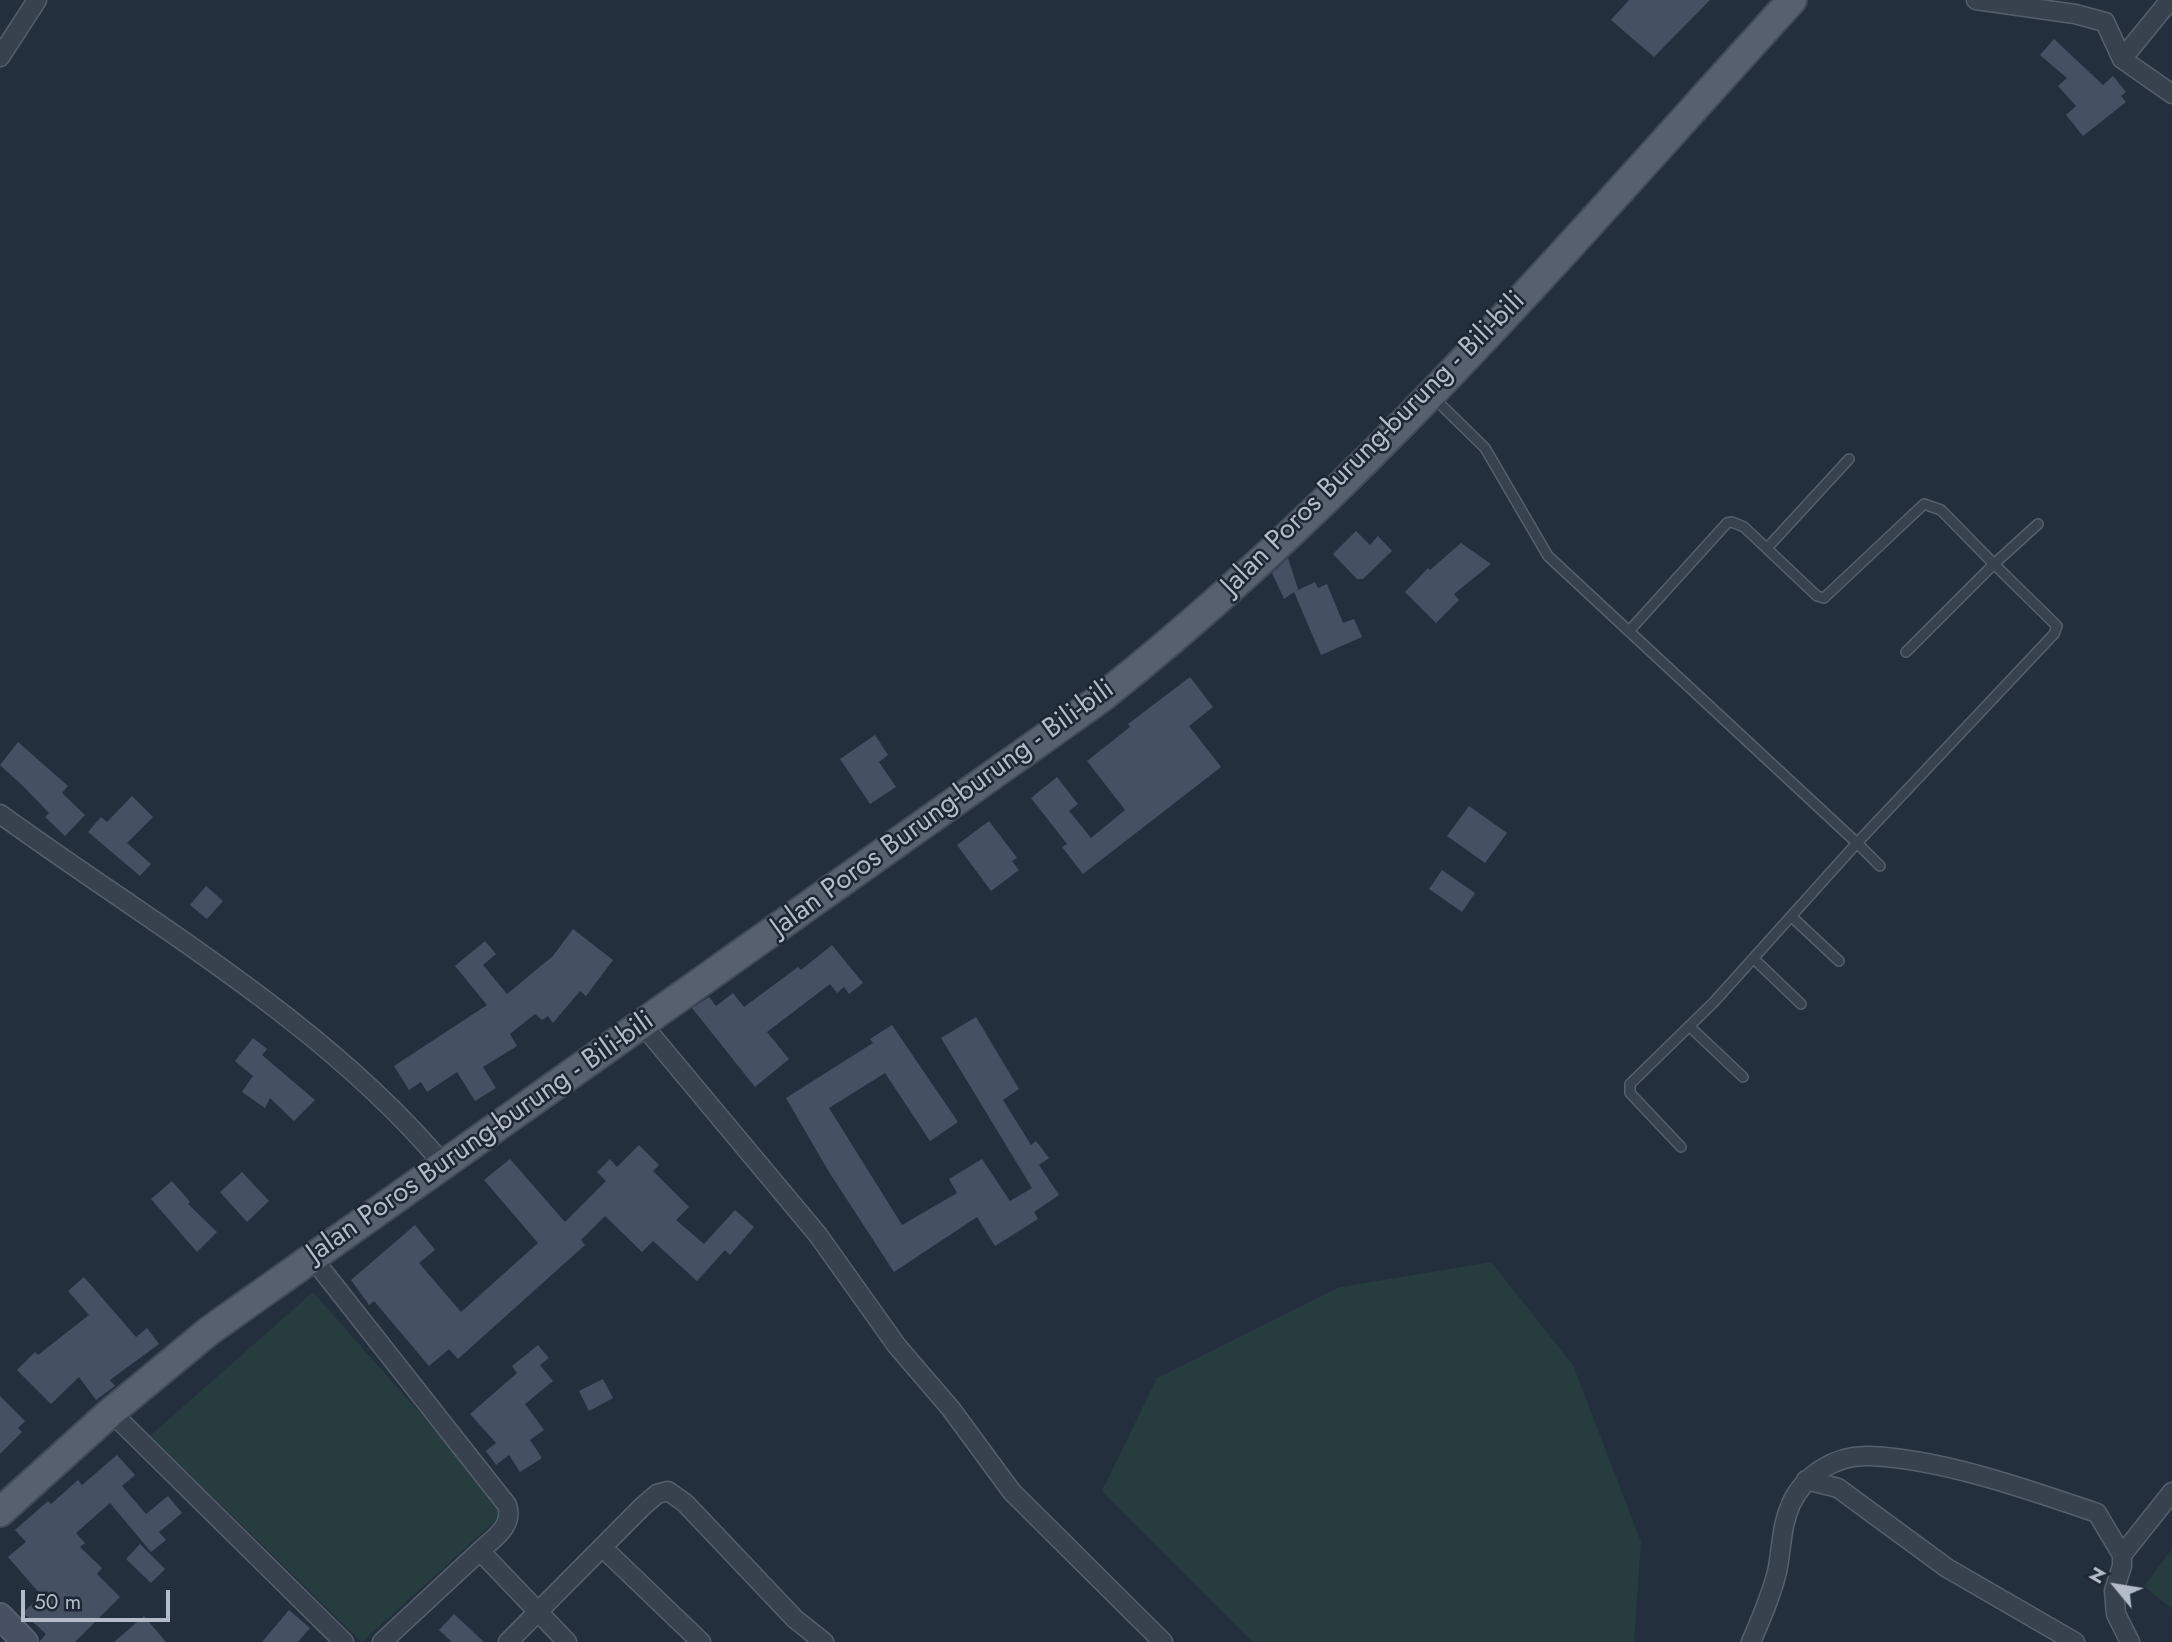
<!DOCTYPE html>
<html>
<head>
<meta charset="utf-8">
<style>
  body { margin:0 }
  #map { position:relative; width:2172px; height:1642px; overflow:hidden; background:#242f3e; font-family:Jost,sans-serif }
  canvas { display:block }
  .north { position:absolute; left:2081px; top:1551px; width:70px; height:70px; -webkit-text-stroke:5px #1d2633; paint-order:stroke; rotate:300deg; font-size:19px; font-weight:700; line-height:28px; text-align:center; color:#b4bcc9 }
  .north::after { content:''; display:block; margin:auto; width:24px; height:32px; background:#b4bcc9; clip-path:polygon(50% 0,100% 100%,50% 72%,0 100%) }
  .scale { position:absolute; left:21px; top:1590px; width:149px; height:32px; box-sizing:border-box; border:4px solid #b4bcc9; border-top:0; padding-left:9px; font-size:21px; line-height:24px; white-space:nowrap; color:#b4bcc9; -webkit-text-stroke:5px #1d2633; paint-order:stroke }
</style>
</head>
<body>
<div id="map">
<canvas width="2172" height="1642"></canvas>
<div class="north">N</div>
<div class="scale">50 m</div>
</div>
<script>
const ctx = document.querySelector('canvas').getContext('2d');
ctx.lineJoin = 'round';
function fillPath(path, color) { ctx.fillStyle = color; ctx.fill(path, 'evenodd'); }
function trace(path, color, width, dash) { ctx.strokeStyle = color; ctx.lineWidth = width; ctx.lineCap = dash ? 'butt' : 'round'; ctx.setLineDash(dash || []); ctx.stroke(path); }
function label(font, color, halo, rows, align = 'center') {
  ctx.font = font + ' Jost,sans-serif'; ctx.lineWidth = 5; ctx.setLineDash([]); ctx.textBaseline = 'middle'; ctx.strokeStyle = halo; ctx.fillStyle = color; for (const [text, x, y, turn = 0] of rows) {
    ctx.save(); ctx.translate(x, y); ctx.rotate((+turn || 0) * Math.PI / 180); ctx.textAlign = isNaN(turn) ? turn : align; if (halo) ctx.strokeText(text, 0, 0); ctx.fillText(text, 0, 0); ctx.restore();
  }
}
fillPath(new Path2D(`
  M1491,1262L1573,1365L1641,1542L1634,1642H1253L1102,1491L1157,1378L1340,1287Z
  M313,1292L506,1511L362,1642L150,1436Z
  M2172,1549V1609L2144,1586Z`), '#263c3f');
fillPath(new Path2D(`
  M1629,0H1710L1654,57L1611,20Z
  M2054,39L2103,85L2113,76L2126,92L2121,96L2126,102L2083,136L2066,115L2076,106L2058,86L2067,78L2040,55Z
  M1356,531L1370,545L1378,536L1392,551L1363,579H1357L1333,554Z
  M1461,543L1491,564L1454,594L1459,600L1436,623L1405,592L1428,568L1430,570Z
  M1288,558L1298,589L1296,591L1315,582L1318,588L1327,584L1343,623L1354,619L1362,637L1321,655L1294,592L1284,599L1272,573Z
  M1190,677L1213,707L1189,726L1221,767L1083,874L1062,847L1067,844L1031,798L1057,777L1078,804L1069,811L1091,838L1125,810L1087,761L1130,727L1128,724Z
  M875,735L888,755L879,762L896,787L870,804L840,759Z
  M18,742L68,786L62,793L85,815L65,836L45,817L49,813L24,787L0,765Z
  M132,796L153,817L127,843L151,864L140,876L88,832L101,817L107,822Z
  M1469,806L1507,833L1485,863L1447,836Z
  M989,821L1017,858L1012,861L1019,870L991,891L957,845Z
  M1442,870L1475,893L1462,912L1429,889Z
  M206,886L223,901L207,919L190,905Z
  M573,929L613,960L586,996L580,991L553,1023L548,1016L542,1020L535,1014L510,1034L517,1046L483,1067L496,1088L475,1101L457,1072L427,1092L421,1082L409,1090L394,1066L487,1005L455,966L485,941L496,954L483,965L507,994L553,956Z
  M832,945L863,983L849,994L844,987L837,993L830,984L767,1032L789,1059L755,1087L692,1008L709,997L716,1006L733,993L744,1007L798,967L801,970Z
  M976,1017L1019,1089L1003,1100L1031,1145L1036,1141L1049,1158L1039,1165L1059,1195L1034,1212L1038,1219L995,1246L977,1217L894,1272L829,1172L786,1098L873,1043L870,1039L892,1025L958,1122L930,1141L885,1073L829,1108L902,1225L957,1193L949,1179L982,1159L1010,1201L1032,1188L941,1038Z
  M253,1038L267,1049L262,1055L315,1100L294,1121L270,1098L265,1108L242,1092L253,1076L235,1061Z
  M639,1145L659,1165L653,1171L689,1207L676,1220L704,1244L735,1210L754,1227L730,1255L725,1250L697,1281L653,1241L642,1252L605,1216L581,1240L585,1245L458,1359L449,1349L429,1366L374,1301L369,1305L351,1280L415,1225L435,1250L419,1263L461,1312L538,1243L484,1180L510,1159L565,1222L606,1181L597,1172L610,1159L617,1167Z
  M242,1172L269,1201L247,1222L220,1192Z
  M172,1181L190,1202L188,1204L217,1232L197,1252L151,1199Z
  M84,1277L136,1337L147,1328L159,1344L110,1380L115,1386L96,1400L79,1377L51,1404L17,1370L35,1352L38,1355L89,1315L68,1291Z
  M538,1345L549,1358L540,1365L553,1381L525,1404L544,1430L530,1440L542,1458L520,1472L509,1455L496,1465L486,1451L496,1443L470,1414L517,1373L512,1366Z
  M603,1379L613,1398L589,1411L579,1391Z
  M0,1396L25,1421L18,1428L22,1432L0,1454Z
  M117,1455L135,1475L122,1486L146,1514L168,1496L182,1513L159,1532L166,1540L151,1552L110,1503L76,1533L85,1543L80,1547L102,1568L97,1574L120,1597L75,1642H39L46,1634L23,1613L41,1595L8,1557L26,1542L15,1530L48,1501L51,1504L78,1480L82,1485Z
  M140,1544L165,1569L151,1583L126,1559Z
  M289,1610L310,1628L298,1642H262Z
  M454,1614L484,1642H452L439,1630Z
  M144,1616L166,1642H114Z`), '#455162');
const service = new Path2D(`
  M1434,398L1485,448L1548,556L1857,843L2054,634L2057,626L1994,564L1906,652
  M1768,547L1849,459
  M1630,630L1727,523L1732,522L1744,527L1817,596L1824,598L1924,504L1941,510L1994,564L2038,524
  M1792,917L1839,961
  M1754,959L1801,1004
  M1689,1026L1743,1077
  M1681,1147L1630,1093V1084L1714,1002L1857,843L1880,866`);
const minor = new Path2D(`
  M1976,0L2075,14L2105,22L2122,59L2170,0
  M0,57L37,0
  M2122,59L2172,94
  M0,814C149,922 324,1022 443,1164
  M642,1024L818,1235L897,1346L951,1409L1012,1492L1163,1642
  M311,1256L507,1505C514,1526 494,1538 480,1551
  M111,1412L344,1642
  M1806,1480L1838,1488L1947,1568L2075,1642
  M603,1548L701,1642
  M2122,1555L2172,1492
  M382,1642L480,1551L567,1642
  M508,1642L642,1507L657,1494L668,1491L685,1503L795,1619L824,1642
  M1751,1642C1761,1619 1771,1596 1777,1572C1782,1548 1781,1526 1791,1504C1804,1475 1836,1455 1868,1456C1939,1458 2030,1490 2097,1513L2122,1555V1566L2114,1591L2116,1614L2130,1642`);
const secondary = new Path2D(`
  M0,1616L25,1642`);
const primary = new Path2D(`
  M0,1512L111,1412L209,1331L1101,698C1358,495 1572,242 1792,0`);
trace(service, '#565f6c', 12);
trace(minor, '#565f6c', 21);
trace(secondary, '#565f6c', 28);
trace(primary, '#414a57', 32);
trace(service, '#38414e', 9);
trace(minor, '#38414e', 18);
trace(secondary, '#465061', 24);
trace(primary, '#56606e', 28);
label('28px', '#b4bcc9', '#1d2633', [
  ["Jalan Poros Burung-burung - Bili-bili",1374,444,-45],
  ["Jalan Poros Burung-burung - Bili-bili",943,809,-36],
  ["Jalan Poros Burung-burung - Bili-bili",481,1138,-35]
]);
</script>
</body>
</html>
